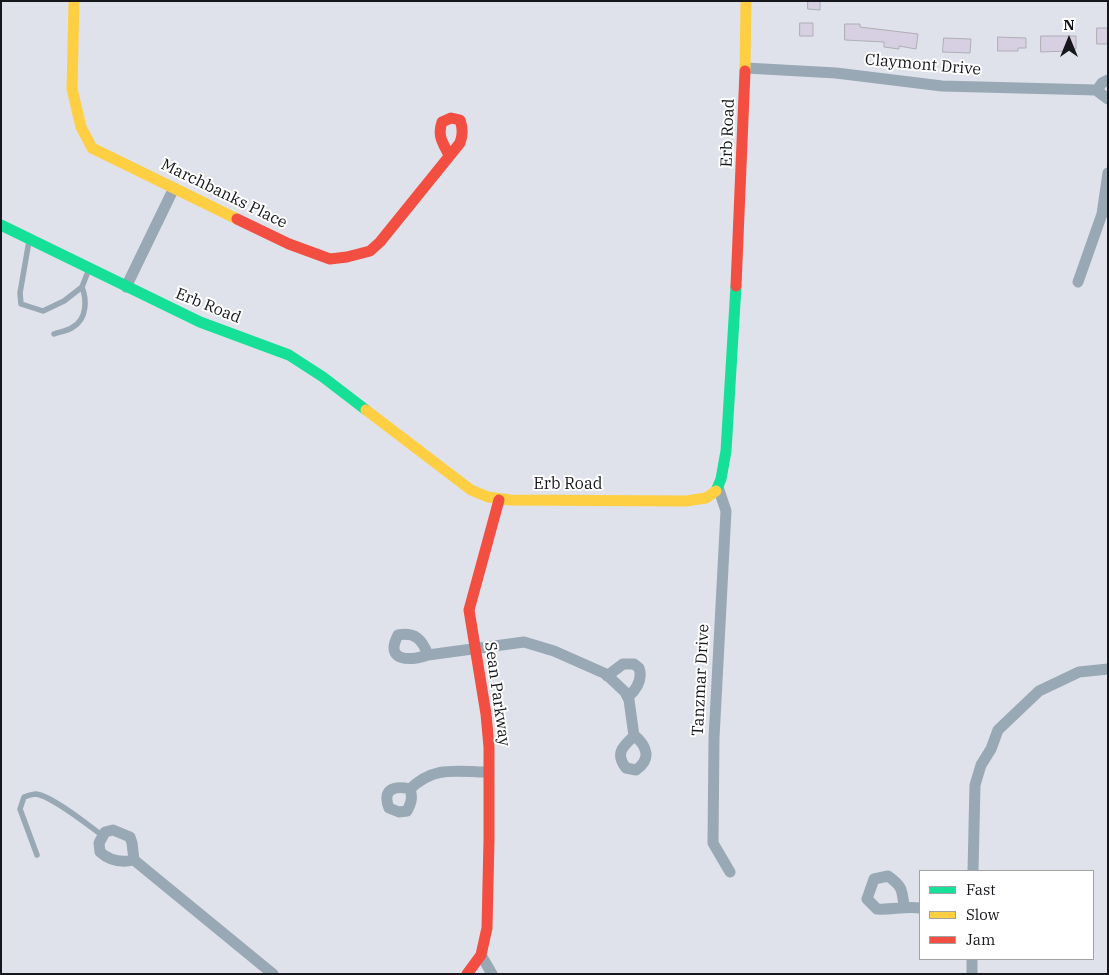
<!DOCTYPE html>
<html>
<head>
<meta charset="utf-8">
<style>
  body { margin:0 }
  #map { position:relative; width:1109px; height:975px; overflow:hidden; background:#dfe2eb; font-family:"IBM Plex Serif",serif }
  canvas { display:block }
  .frame { position:absolute; inset:0; border:2px solid #16171d; pointer-events:none }
  .legend { position:absolute; left:919px; top:870px; width:175px; height:90px; box-sizing:border-box; background:#fff; border:1px solid #a2a2a5; margin:0; padding:6px 9px; list-style:none; font-size:15px; color:#16171d }
  .legend li { display:flex; align-items:center; gap:10px; height:25px }
  .legend b { width:25px; border:1px solid #a2a2a5 }
  .north { position:absolute; left:1044px; top:15px; width:50px; height:50px; -webkit-text-stroke:4px #fff; paint-order:stroke; rotate:0deg; font-size:14px; font-weight:700; line-height:20px; text-align:center; color:#16171d }
  .north::after { content:''; display:block; margin:auto; width:18px; height:22px; background:#16171d; clip-path:polygon(50% 0,100% 100%,50% 72%,0 100%) }
</style>
</head>
<body>
<div id="map">
<canvas width="1109" height="975"></canvas>
<div class="frame"></div>
<ul class="legend">
<li><b style="height:6px;background:#16e098"></b>Fast</li>
<li><b style="height:6px;background:#ffcf43"></b>Slow</li>
<li><b style="height:6px;background:#f24e42"></b>Jam</li>
</ul>
<div class="north">N</div>
</div>
<script>
const ctx = document.querySelector('canvas').getContext('2d');
ctx.lineJoin = 'round';
function fillPath(path, color) { ctx.fillStyle = color; ctx.fill(path, 'evenodd'); }
function trace(path, color, width, dash) { ctx.strokeStyle = color; ctx.lineWidth = width; ctx.lineCap = dash ? 'butt' : 'round'; ctx.setLineDash(dash || []); ctx.stroke(path); }
function label(font, color, halo, rows, align = 'center') {
  ctx.font = font + ' "IBM Plex Serif",serif'; ctx.lineWidth = 4; ctx.setLineDash([]); ctx.textBaseline = 'middle'; ctx.strokeStyle = halo; ctx.fillStyle = color; for (const [text, x, y, turn = 0] of rows) {
    ctx.save(); ctx.translate(x, y); ctx.rotate((+turn || 0) * Math.PI / 180); ctx.textAlign = isNaN(turn) ? turn : align; if (halo) ctx.strokeText(text, 0, 0); ctx.fillText(text, 0, 0); ctx.restore();
  }
}
const building = new Path2D(`
  M808,1H820V10L808,9Z
  M800,23H813V36H800Z
  M845,24H860V27L918,34L916,49L899,46V49L884,47V42L845,40Z
  M1097,28H1108V44H1097Z
  M1041,36H1076V49H1066V51L1041,52Z
  M998,37L1026,38V48H1018V51H998Z
  M944,38L971,39L970,53L943,52Z`);
fillPath(building, '#d7cfe2');
trace(building, '#aeaeb5', 1);
trace(new Path2D(`
  M29,241L20,293L21,304L43,311L64,301L82,287L89,269
  M54,334C59,332 68,331 73,327C87,319 87,300 82,287
  M37,855L20,809L24,797C27,796 32,794 36,794C52,796 88,825 103,836`), '#99a8b5', 5.5);
trace(new Path2D(`
  M746,68L836,73L942,86L1096,90L1108,99
  M1097,90L1102,83L1108,80
  M1078,282L1102,214L1108,173
  M126,287L174,188
  M718,487L726,511L714,738L713,843L730,872
  M428,655C410,661 384,662 398,635C415,632 422,639 428,655L524,642L554,651L606,674L625,692L629,700L634,736C622,747 615,754 626,768L636,770C652,759 647,746 634,735
  M607,676L623,664H634L639,668C643,680 637,689 628,697
  M410,789C413,798 411,803 407,811L399,812L389,808C382,790 393,785 410,789C435,765 456,772 488,772
  M113,830L130,837L132,843L134,860C121,863 110,861 100,852L99,843L105,832Z
  M134,860L273,974
  M973,871L975,785L981,765L991,749L998,730L1039,691L1079,672L1108,669
  M904,906C902,889 902,886 888,876L874,879L867,899L877,909C892,910 905,906 920,908
  M481,955L492,974
  M972,959V974`), '#99a8b5', 11);
trace(new Path2D(`
  M1,225L200,322L289,355L323,377L366,410
  M716,491L721,479L726,451L736,286`), '#16e098', 11);
trace(new Path2D(`
  M74,1L72,89L81,127L92,148L237,219
  M745,71L746,1
  M366,410L471,490L488,497L510,500L686,501L706,498L716,491`), '#ffcf43', 11);
trace(new Path2D(`
  M237,219L289,244L330,259L347,257L370,251L380,242L460,143C463,135 463,128 460,120L451,118L442,122C437,136 443,143 449,155
  M736,286L745,71
  M467,974L481,955L487,928L489,840V747L486,714L469,610L499,500`), '#f24e42', 11);
label('16px', '#16171d', '#fff', [
  ["Claymont Drive",923,65,5],
  ["Erb Road",728,133,-88],
  ["Marchbanks Place",224,194,26],
  ["Erb Road",208,306,22],
  ["Erb Road",568,484],
  ["Tanzmar Drive",701,680,-87],
  ["Sean Parkway",497,694,82]
]);
</script>
</body>
</html>
